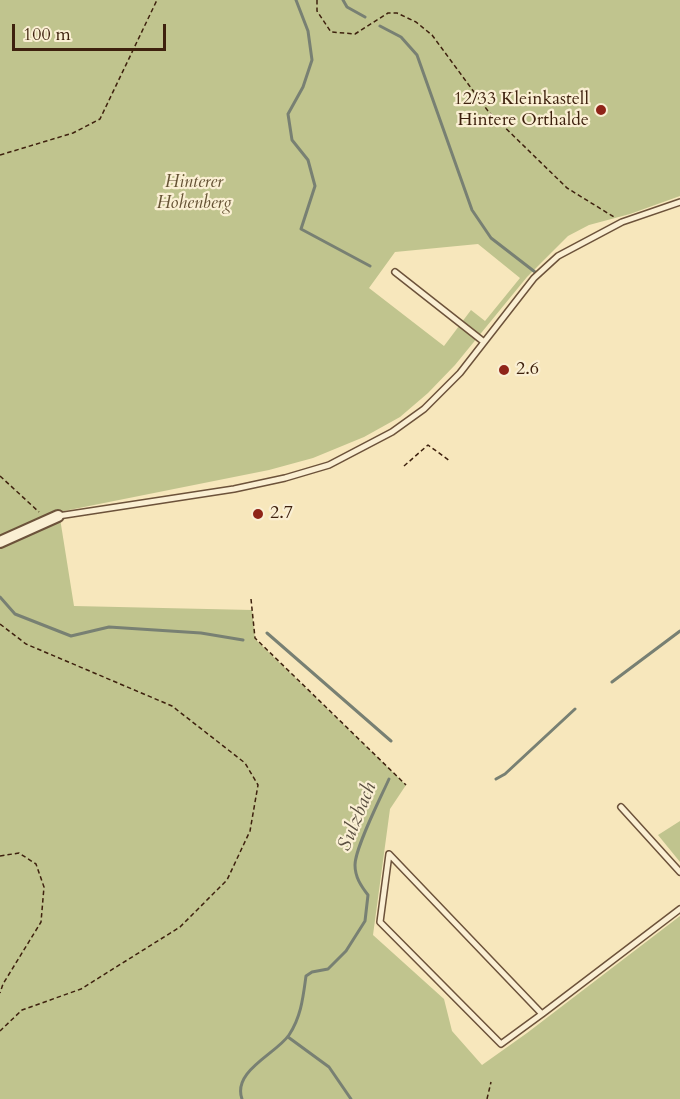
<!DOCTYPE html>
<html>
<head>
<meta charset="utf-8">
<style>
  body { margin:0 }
  #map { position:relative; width:680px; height:1099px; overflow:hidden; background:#f7e7bc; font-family:Cardo,serif }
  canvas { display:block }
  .scale { position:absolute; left:12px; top:24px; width:154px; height:27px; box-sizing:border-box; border:3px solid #3e210e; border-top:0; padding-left:8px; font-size:18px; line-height:21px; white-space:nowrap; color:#3e210e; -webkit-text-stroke:4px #faefd3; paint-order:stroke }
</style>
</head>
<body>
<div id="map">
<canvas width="680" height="1099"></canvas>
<div class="scale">100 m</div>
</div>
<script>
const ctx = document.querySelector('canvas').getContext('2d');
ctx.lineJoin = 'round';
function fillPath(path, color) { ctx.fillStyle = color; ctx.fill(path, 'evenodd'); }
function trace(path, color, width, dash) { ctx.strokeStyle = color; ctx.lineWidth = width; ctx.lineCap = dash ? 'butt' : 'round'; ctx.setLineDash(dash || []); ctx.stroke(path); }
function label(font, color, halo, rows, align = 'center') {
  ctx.font = font + ' Cardo,serif'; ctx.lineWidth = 4.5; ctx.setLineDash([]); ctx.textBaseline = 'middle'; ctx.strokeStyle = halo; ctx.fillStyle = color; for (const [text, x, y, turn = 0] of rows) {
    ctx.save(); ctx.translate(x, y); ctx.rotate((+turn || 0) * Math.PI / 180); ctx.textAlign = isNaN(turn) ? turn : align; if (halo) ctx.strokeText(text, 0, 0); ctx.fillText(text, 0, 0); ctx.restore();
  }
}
fillPath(new Path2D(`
  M0,0H680V196L630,214L589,225L568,236L527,277L455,365L428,393L400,417L364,437L313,458L269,470L59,512L74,606L252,610L255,639L406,785L390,809L373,935L444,999L452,1031L482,1065L527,1033L680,916V1099H0ZM478,244L520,278L485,321L471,310L444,346L369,288L395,252Z
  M680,821V862L658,835Z`), '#c0c48e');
trace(new Path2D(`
  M296,0L308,31L312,60L303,87L288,114L292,140L308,160L315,186L301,229L370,266
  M343,0L347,7L365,17
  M380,26L401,37L417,55L472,210L491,238L535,272
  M0,597L15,614L71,636L109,627L201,633L243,640
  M267,633L391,741
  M612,682L680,631
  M496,779L505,774L575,709
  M288,1037L329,1067L351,1099
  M242,1099C232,1071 276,1054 289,1035C301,1017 303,998 306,976L312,972L328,969L346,951L365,921L368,895C361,886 355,877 355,865C355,848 381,797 389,779`), '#788073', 3);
const lane = new Path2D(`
  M395,272L484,342
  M58,516L234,489L285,478L329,465L392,432L424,409L460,373L534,278L558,256L622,222L680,202
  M621,807L680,872
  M389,854L542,1014L501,1044L380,922Z
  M542,1014L680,909`);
const street = new Path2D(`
  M0,542L58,516`);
trace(lane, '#6c523a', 8);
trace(street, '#6c523a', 14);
trace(new Path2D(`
  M317,0V11L331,32L355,34L388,13H397L416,22L432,35L488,111L567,188L614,217
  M0,155L73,133L100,119L157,0
  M404,466L428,445L450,461
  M0,476L39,512
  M251,599L255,638L406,785
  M0,624L26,644L172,706L245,763L258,785L250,831L227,880L180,927L81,989L22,1010L0,1031
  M0,856L19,853L36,864L44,887L41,922L3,984L0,993
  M487,1099L491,1082`), '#3e210e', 1.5, [4.5, 3]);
trace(lane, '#faefd3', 5);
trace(street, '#faefd3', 10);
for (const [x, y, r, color] of [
  [601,110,6,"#8f2418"],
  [504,370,6,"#8f2418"],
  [258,514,6,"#8f2418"]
]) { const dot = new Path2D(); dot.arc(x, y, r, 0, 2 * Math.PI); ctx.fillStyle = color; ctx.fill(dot); trace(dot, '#faefd3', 2); }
label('18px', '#3e210e', '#faefd3', [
  ["12/33 Kleinkastell",589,100,"right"],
  ["Hintere Orthalde",589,121,"right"],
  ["2.6",516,370],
  ["2.7",270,514]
], 'left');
label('italic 18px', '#655234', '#faefd3', [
  ["Hinterer",194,183],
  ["Hohenberg",194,204]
]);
label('italic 20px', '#5b5041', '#faefd3', [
  ["Sulzbach",358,817,-68]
]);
</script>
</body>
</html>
